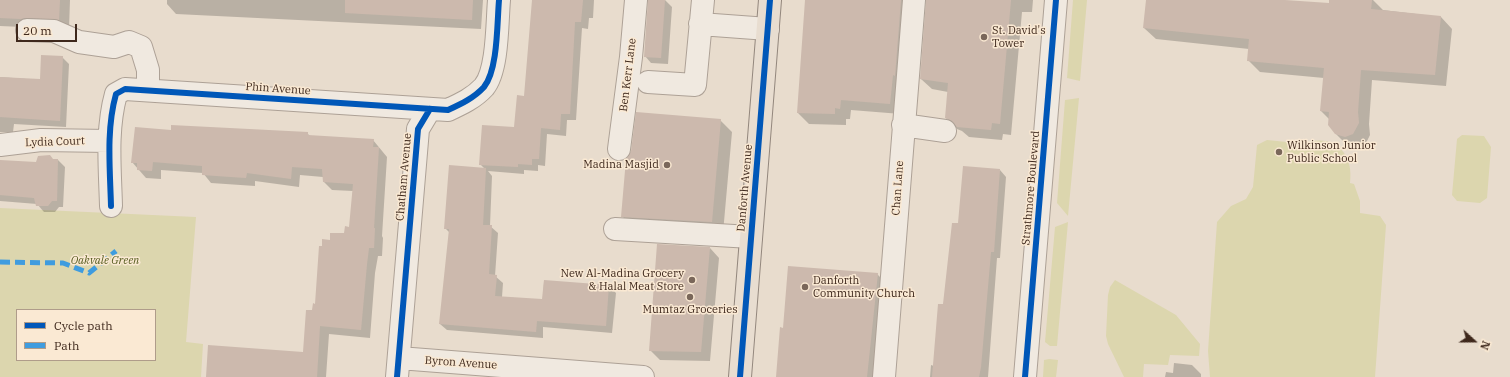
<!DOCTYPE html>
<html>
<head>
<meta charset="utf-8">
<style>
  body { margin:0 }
  #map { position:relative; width:1510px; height:377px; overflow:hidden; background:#e8dccd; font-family:"IBM Plex Serif",serif }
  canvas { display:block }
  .legend { position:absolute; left:16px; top:309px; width:140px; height:52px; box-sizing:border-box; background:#fae9d3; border:1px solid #af9c8a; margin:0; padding:5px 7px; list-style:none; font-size:12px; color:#3e281c }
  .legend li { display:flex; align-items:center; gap:8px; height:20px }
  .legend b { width:20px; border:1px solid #af9c8a }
  .north { position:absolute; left:1454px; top:321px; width:40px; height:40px; -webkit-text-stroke:3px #fae9d3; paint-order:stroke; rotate:111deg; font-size:11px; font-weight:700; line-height:16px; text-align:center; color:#3e281c }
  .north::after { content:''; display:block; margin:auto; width:14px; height:18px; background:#3e281c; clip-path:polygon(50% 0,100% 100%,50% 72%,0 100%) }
  .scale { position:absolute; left:16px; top:24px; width:61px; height:18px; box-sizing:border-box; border:2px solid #3e281c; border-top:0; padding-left:5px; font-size:12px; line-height:14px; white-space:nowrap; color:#3e281c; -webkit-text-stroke:3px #fae9d3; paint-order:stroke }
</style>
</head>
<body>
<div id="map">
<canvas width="1510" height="377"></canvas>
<ul class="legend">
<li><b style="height:5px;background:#0057b8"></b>Cycle path</li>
<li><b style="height:5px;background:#3f9cdf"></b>Path</li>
</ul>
<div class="north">N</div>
<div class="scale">20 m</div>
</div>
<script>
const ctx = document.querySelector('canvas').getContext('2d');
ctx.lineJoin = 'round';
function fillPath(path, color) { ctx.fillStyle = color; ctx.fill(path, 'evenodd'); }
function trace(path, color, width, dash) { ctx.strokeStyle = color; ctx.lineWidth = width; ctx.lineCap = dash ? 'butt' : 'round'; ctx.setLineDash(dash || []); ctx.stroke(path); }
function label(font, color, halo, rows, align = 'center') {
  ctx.font = font + ' "IBM Plex Serif",serif'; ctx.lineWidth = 3; ctx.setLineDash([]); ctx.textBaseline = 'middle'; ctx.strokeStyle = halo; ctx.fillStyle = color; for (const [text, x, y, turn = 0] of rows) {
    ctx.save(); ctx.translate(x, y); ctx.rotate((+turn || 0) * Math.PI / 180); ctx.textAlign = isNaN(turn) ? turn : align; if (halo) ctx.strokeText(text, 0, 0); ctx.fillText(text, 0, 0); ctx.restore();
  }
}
fillPath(new Path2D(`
  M1073,0H1087L1080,81L1067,78Z
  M1079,98L1068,216L1057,203L1065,100Z
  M1462,135L1484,136L1491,147L1487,198L1480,203L1457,201L1452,195L1457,139Z
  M1267,140L1287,142L1294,149C1324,129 1355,146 1350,183L1354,184L1360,201V213L1380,216L1386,225L1375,377H1210L1208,351L1217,222L1231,206L1246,199L1253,187L1257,145Z
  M0,208L196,217L186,342L203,344L201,377H0ZM17,310H155V360H17Z
  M1068,222L1057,346H1050L1045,342L1055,227Z
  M1115,280L1176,315L1200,344L1199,356L1170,355L1168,365L1144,364L1143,377H1124L1108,344L1106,336L1108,295L1110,287Z
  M1049,359L1058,360L1056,377H1043L1044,360Z`), '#dcd6ae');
fillPath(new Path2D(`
  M0,0H70L69,29L0,26Z
  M167,0H483L481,29L176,14L167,4Z
  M533,0H594L593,18H589L588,29L582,28L576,120H567L566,136L547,134L545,166L538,165V171L524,170V174L488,171L492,176L490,226L498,233L495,276L503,283L502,297L543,300L544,281L609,286L616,293L612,333L543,327V338L447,330L440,324L450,233L445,228L485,169L480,164L515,128L525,97Z
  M649,0H665L672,7L668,64L651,63L645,56Z
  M807,0H919L901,114L851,110L850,119H846V125L809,124L798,113Z
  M927,0H1033L1032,12H1022L1011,135L1003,134L1002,140L969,137L962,131L957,129L946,118L948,92L932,89L921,79Z
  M1147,0H1271L1329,4L1330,0H1373L1383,10L1441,17L1452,29L1446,86L1372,80L1369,124L1370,135L1365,145L1357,148L1347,145L1336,134L1329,119L1321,111L1324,78L1260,72L1248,60L1249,49L1156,39L1144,28Z
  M62,57L69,64L66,127L14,124L13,132H0V77L41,80Z
  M720,120L732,132L723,233L634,228L622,216Z
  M172,131L307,133L310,136L373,140L387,157L382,236L383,238L382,256H378L375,273L370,338L329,334L326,377H207L304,353L316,305L323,247L345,235L350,228L353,191L332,190L324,182L323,177L300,175L299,187L255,181V186L211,183L203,173L161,170V179L146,178L132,162Z
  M53,160H58L65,167L63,207H59L55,212H44L37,204L0,201V161L37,163Z
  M1000,170L1006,177L1000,258H997L988,377H930L931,365L934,366L959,224Z
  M710,248L719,258L710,361L660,360L650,350Z
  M877,274L885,282L875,377H777L784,329Z
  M1174,363L1192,365L1201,374V377H1165L1166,372L1173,373Z`), '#0003');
fillPath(new Path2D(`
  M0,0H60L59,20L27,18L21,19L0,18Z
  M345,0H473L472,20L345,13Z
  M532,0H583L581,22H575L570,114H561L560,130L541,128L539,159H532V165L518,164V167L479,165L482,125L514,127L517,95L524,96Z
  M648,0H665L661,58L644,57Z
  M805,0H901L895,76L893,75L890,104L841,100L840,109L835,108V114L797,113Z
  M926,0H1011L1000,124L992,123L991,130L957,127L952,121L945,118L948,83L920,79Z
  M1146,0H1285L1329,3V0H1372L1371,9L1441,16L1435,75L1361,70L1358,112L1359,123L1353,134L1345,137L1335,134L1328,125L1329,112L1320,111L1324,68L1247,61L1249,39L1143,28Z
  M41,55L63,56L60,121L0,117V77L40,79Z
  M636,112L721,119L712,222L621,217L626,159L631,151Z
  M171,125L308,132V135L374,139L373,147H379L374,228H375L374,248H369L367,264L361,330L320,326L317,377H206L208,345L303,352L306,310H312L313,303L315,304L319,246H322V239L330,240V233H344L345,226L349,227L353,184L323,182L322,169L292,167L291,179L247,173L246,178L202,175V166L153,162L152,171L137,170V163H131L135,127L171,130Z
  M50,155L53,159H58L57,201H52L48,206H36L34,198L0,195V160L36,162L38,156Z
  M449,165L486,168L483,225H492L489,274L497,275L495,296L542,299L544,280L609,285L606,326L537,321L536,332L439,324L449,229H444Z
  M963,166L1000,169L994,252H991L981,367L979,377H932L938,304H943L952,223H958Z
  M657,244L710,247L701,352L649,351Z
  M788,266L878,273L867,377H776L780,327L783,328Z`), '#ccb9ad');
const minor = new Path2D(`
  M700,24L768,29
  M27,30L54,31L79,42L114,47L129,42L141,47L148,70V90
  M648,82L695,85L703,0
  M903,125L945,131
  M0,145L41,140L109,141
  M619,149L631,57L636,0
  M111,206C110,168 106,130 116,94L125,89L448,110C461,104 474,98 484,87C498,70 497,23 499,0
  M615,229L751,237
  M399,358L643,377
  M397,377L418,129L430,109
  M884,377L914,0
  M1025,377L1056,0`);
const major = new Path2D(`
  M740,377L770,0`);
trace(minor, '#ada196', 24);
trace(major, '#93877d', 24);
trace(minor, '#f0e9e0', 22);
trace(major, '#e8ddd0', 22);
trace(new Path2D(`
  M0,262L63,263L89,273L116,251`), '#3f9cdf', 5, [10, 5]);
trace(new Path2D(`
  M111,206C110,168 106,130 116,94L125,89L448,110C461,104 474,98 484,87C498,70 497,23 499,0
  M397,377L418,129L430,109
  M740,377L770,0
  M1025,377L1056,0`), '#0057b8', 6);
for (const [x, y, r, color] of [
  [984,37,4,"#7a675a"],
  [1279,152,4,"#7a675a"],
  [667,165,4,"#7a675a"],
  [692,280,4,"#7a675a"],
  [805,287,4,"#7a675a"],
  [690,297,4,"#7a675a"]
]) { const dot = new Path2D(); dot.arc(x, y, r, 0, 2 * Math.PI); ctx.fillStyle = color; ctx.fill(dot); trace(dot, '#fae9d3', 1.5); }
label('11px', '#3e281c', '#fae9d3', [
  ["St. David's",992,31],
  ["Tower",992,44],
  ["Wilkinson Junior",1287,146],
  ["Public School",1287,159],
  ["Madina Masjid",659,165,"right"],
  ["New Al-Madina Grocery",684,274,"right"],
  ["& Halal Meat Store",684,287,"right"],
  ["Danforth",813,281],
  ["Community Church",813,294],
  ["Mumtaz Groceries",690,310,"center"]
], 'left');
label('11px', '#3e281c', '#fae9d3', [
  ["Ben Kerr Lane",628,75,-83],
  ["Phin Avenue",278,89,4],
  ["Lydia Court",55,142,-2],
  ["Chatham Avenue",404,177,-85],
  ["Danforth Avenue",745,188,-85],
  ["Chan Lane",898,188,-86],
  ["Strathmore Boulevard",1031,188,-85],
  ["Byron Avenue",461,363,4]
]);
label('italic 11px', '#575d20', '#fae9d3', [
  ["Oakvale Green",105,261]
]);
</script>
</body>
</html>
